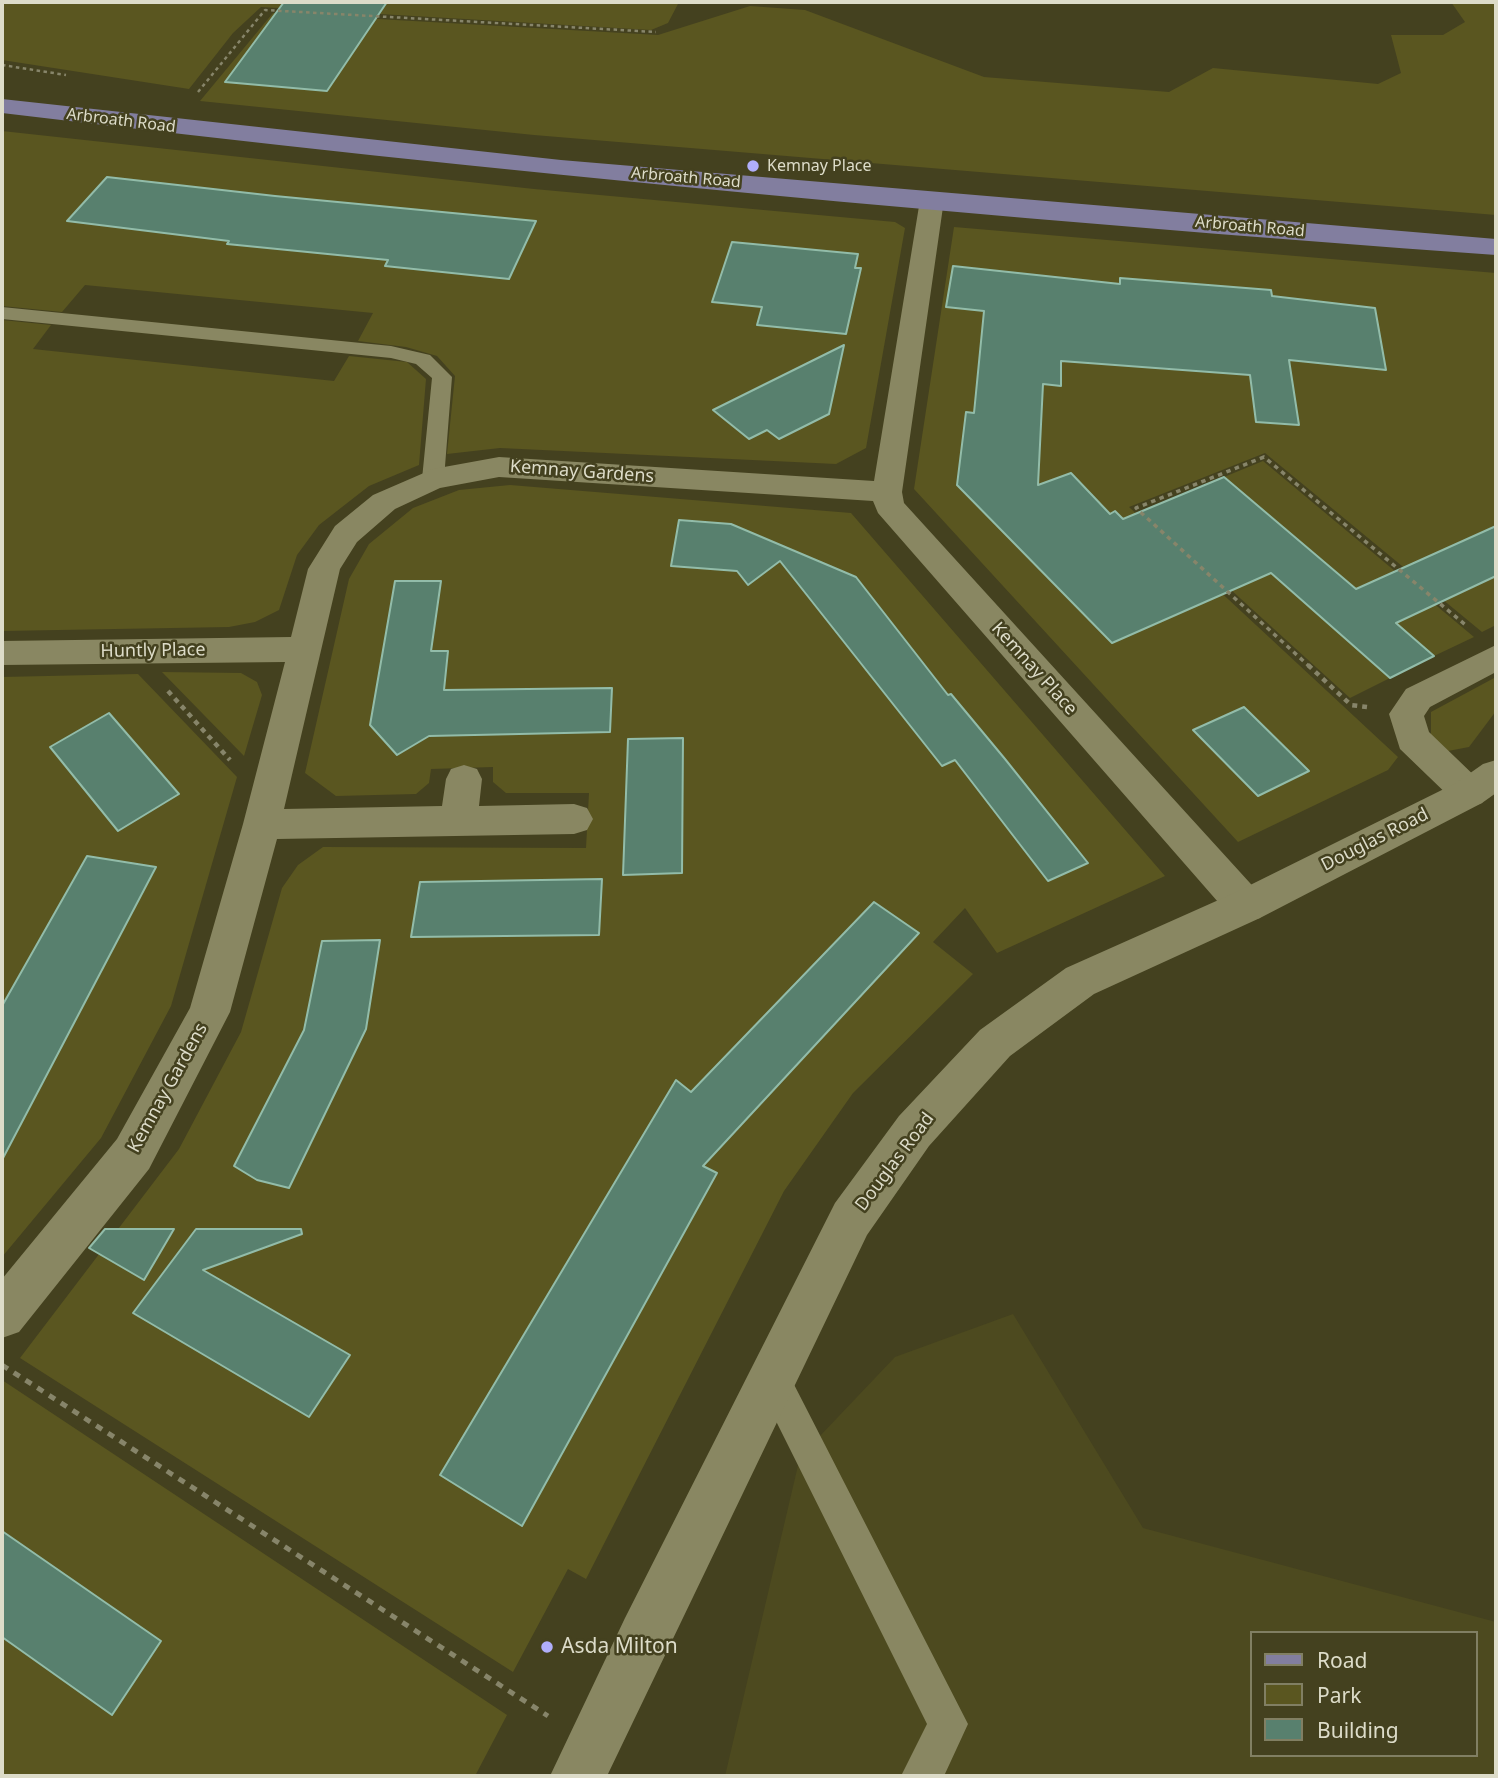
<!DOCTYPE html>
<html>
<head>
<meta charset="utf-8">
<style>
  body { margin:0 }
  #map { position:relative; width:1498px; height:1778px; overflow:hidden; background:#44411f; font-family:"Noto Sans",sans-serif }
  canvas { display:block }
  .frame { position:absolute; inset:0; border:4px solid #dddcc9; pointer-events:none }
  .legend { position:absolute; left:1250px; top:1631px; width:228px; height:126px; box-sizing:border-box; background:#44411f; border:2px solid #817f63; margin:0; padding:9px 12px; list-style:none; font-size:21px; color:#dddcc9 }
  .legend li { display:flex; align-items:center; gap:14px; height:35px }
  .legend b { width:35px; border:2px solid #817f63 }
</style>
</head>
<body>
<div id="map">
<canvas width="1498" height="1778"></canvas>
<div class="frame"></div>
<ul class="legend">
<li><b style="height:9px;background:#827e9f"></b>Road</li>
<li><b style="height:19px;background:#5a5620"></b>Park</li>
<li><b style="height:19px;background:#58806e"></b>Building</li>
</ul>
</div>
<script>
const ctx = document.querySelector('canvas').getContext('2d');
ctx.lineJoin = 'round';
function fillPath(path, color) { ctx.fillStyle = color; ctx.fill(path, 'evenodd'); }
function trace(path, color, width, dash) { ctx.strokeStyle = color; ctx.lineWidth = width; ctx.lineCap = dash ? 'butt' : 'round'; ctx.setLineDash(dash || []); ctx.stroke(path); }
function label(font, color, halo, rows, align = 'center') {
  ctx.font = font + ' "Noto Sans",sans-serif'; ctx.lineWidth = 5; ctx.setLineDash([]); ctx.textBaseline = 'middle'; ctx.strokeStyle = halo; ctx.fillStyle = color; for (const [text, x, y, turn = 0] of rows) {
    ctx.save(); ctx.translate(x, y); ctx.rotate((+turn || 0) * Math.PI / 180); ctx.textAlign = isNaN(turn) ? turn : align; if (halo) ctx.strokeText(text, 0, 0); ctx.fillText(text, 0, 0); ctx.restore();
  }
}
fillPath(new Path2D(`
  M1013,1314L1143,1528L1496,1622V1776H725L800,1457L895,1357ZM1251,1633H1475V1755H1251Z`), '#4d4a1f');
fillPath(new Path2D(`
  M2,2H679L668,23L651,30L261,7L233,33L189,89L2,60Z
  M1451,2H1496V215L534,135L200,101L273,13L658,35L750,6L805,10L984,77L1169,92L1213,68L1378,84L1401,73L1391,35H1443L1465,22Z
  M2,131L534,189L895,222L905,228L866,448L836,464L500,448L447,454L455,376L437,356L406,347L358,341L373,313L85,285L62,312L2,306Z
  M954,227L1496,273V526L1421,560L1461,593L1496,576V625L1482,632L1265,453L1129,507L1398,757L1388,770L1238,842L914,489Z
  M2,320L51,325L33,349L334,381L349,356L407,362L426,379L419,465L369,486L319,525L297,555L279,610L255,622L229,627L2,631Z
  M1263,461L1474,637L1434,656L1224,477Z
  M510,485L851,513L1165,876L997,953L965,908L933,942L973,974L853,1093L784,1191L586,1579L568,1569L513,1672L20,1358L179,1149L241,1032L282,888L298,865L323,847L586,848L589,793H506L493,782V767L431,769L429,783L416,794L336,796L305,773L349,579L369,544L413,508L459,490Z
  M1182,494L1390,678L1350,698L1143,510Z
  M162,672L241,673L257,682L262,695L244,756Z
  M138,674L237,777L171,1006L101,1138L2,1257V677Z
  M1496,677V711L1469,747L1448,751L1431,735V712Z
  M2,1380L507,1715L475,1776H2Z`), '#5a5620');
const building = new Path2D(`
  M284,2H387L327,91L225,82Z
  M107,177L275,196L536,221L509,279L385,266L388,260L227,244L229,241L67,221Z
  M732,242L858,254L855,268H861L846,334L757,325L762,307L712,302Z
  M953,266L1120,284V278L1271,290L1272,296L1375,308L1386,370L1289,360L1299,425L1256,422L1250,375L1061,361V386L1043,384L1038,485L1071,473L1110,514L1115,511L1123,519L1224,477L1356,589L1496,526V576L1396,623L1434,656L1390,678L1271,573L1112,643L957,485L966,412L974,413L984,311L946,307Z
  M844,345L829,414L779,439L767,430L749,439L713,410Z
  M679,520L731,524L856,577L948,695L951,694L1005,759L1088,863L1048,881L955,760L942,766L780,561L748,585L737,571L671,566Z
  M395,581H441L431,651H448L444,690L612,688L610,732L429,736L397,755L370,725Z
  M1244,707L1309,771L1258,796L1193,730Z
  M109,713L179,794L118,831L50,747Z
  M683,738L682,873L623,875L628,739Z
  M87,856L156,867L2,1160V1006Z
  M602,879L599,935L411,937L420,882Z
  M874,902L919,933L703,1166L717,1173L522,1526L440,1475L676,1080L691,1092Z
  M380,940L366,1029L289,1188L257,1180L234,1166L304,1030L322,941Z
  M105,1229H174L144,1280L89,1248Z
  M196,1229H301L302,1234L203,1270L350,1355L309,1417L133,1313Z
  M2,1531L161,1641L112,1715L2,1637Z`);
fillPath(building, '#58806e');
trace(building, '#92bca9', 2);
trace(new Path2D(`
  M2,65L66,75
  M198,92L265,10L656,32`), '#87856a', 2.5, [3.5, 3.5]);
trace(new Path2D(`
  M1310,667L1136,508L1264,457L1468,627`), '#87856a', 3.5, [4.5, 4.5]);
trace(new Path2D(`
  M1308,665L1351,705L1367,707
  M168,691L230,760`), '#87856a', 4.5, [5, 5]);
trace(new Path2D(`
  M2,1365L548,1716`), '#87856a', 5, [7, 7]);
fillPath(new Path2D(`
  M2,307L391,346L430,355L452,377L444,479L441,484L433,486L425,484L422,479L432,378L416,364L391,358L2,319Z
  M772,1359L784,1365L968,1724L944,1776H901L927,1724L760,1389L754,1377L760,1365Z`), '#898762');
fillPath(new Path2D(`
  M932,193L941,195L944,200L902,492L904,503L1260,894L1265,906L1260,918L1246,922L1232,918L878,513L873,501L499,477L440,488L395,509L357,542L340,569L284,809L442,806L446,779L451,769L464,765L477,769L482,779L479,806L574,804L587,808L593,819L587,830L574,834L277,839L230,1012L149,1169L19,1332L2,1338V1279L117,1139L190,1008L243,824L285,662L2,665V641L291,637L308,569L335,526L373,495L433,469L499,457L874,481L920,200L923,195Z
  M1496,645V672L1430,707L1424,716L1429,732L1482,783L1487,793L1482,803L1469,808L1456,803L1400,749L1389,714L1406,689Z`), '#898762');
fillPath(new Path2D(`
  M1496,760V793L1482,803L1260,918L1094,994L1010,1056L929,1146L867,1235L607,1776H550L625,1618L835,1203L899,1116L980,1030L1066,968L1232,894L1456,783L1483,764Z`), '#898762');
fillPath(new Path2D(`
  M2,99L561,160L1496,239V255C997,219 498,173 2,113Z`), '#827e9f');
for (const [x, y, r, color] of [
  [753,166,7,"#b0aefa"],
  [547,1647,7,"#b0aefa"]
]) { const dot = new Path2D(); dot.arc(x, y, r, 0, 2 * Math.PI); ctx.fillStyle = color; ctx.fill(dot); trace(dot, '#44411f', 2.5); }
label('16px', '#dddcc9', '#44411f', [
  ["Arbroath Road",121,121,7],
  ["Arbroath Road",686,178,5],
  ["Arbroath Road",1250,227,5]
]);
label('16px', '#dddcc9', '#44411f', [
  ["Kemnay Place",767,166]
], 'left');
label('18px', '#dddcc9', '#44411f', [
  ["Kemnay Gardens",582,472,4],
  ["Huntly Place",153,651,-1],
  ["Kemnay Place",1034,669,48],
  ["Douglas Road",1375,840,-27],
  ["Kemnay Gardens",168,1088,-61],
  ["Douglas Road",895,1162,-53]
]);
label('21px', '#dddcc9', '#44411f', [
  ["Asda Milton",561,1647]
], 'left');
</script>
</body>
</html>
